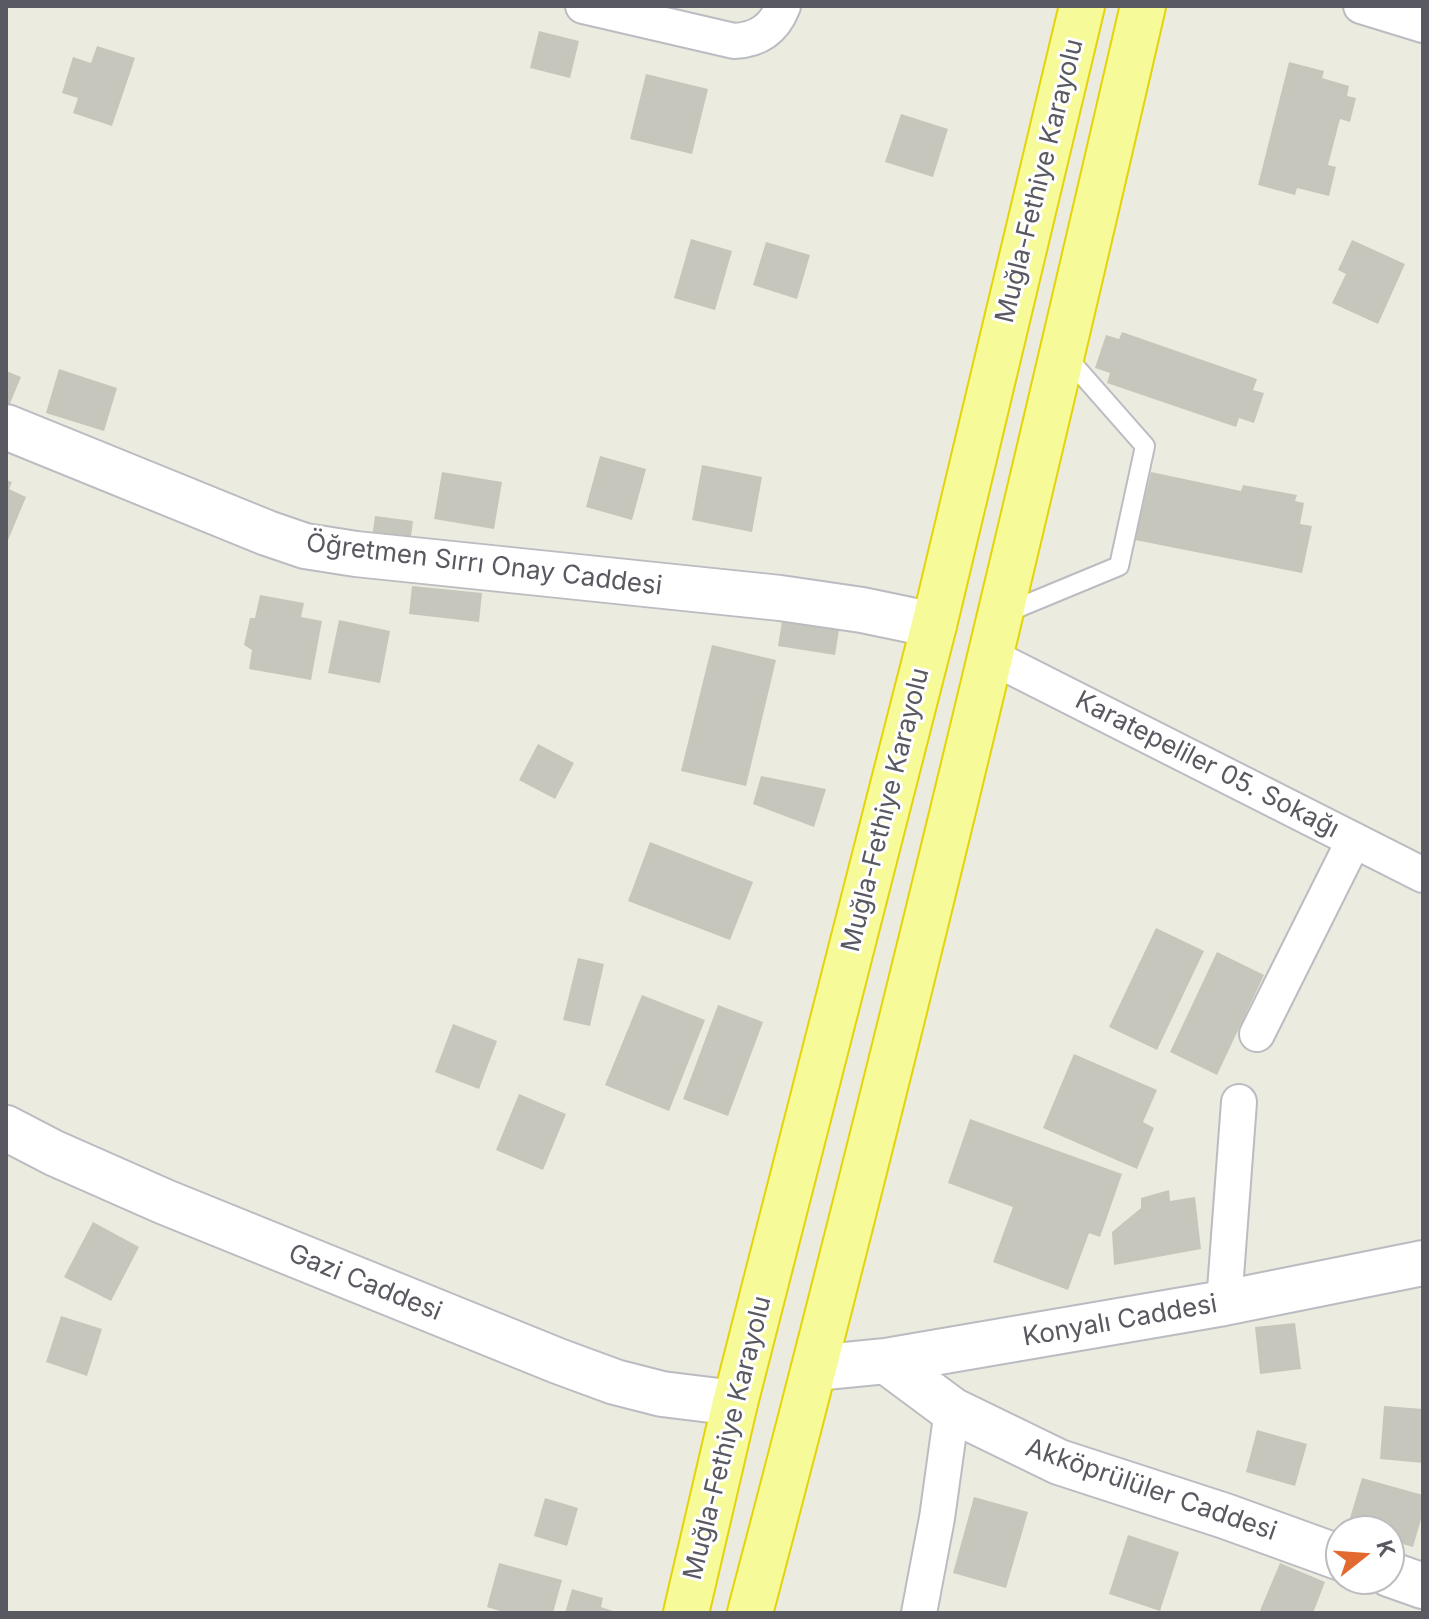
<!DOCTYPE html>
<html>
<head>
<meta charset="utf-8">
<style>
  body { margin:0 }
  #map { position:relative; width:1429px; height:1619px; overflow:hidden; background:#ebebe0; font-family:Inter,sans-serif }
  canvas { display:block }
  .frame { position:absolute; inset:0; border:8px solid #595a61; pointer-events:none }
  .north { position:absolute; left:1325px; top:1515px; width:80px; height:80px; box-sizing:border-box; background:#fff; border:2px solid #bdbdc0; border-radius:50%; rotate:73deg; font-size:22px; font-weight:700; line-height:32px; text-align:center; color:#595a61 }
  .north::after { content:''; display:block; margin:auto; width:28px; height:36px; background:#e2692f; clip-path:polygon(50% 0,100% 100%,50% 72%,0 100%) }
</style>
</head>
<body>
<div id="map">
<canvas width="1429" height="1619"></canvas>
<div class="frame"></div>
<div class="north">K</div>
</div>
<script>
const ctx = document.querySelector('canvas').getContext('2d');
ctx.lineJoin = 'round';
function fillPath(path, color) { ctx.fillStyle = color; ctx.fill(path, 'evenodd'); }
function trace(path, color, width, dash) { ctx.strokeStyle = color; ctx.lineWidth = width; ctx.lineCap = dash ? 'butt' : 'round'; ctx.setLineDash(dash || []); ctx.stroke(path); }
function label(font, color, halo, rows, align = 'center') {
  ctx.font = font + ' Inter,sans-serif'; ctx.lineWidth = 6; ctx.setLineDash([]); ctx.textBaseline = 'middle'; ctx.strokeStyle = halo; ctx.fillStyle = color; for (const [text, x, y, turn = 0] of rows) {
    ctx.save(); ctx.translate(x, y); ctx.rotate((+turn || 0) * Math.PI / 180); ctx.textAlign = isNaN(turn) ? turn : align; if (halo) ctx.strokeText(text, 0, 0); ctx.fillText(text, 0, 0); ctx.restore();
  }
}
fillPath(new Path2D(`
  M539,31L579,41L570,78L530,68Z
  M97,46L135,58L112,126L73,113L78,98L62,93L73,57L91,63Z
  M1289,62L1324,71L1322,78L1349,86L1347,96L1356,98L1350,122L1340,119L1328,165L1336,167L1329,196L1297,188L1295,195L1258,185Z
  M646,74L708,89L692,154L630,139Z
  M901,114L948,129L933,177L885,162Z
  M691,239L732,251L715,310L674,298Z
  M1352,240L1405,264L1378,324L1332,303L1346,274L1338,270Z
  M766,242L810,255L797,299L753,285Z
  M1122,332L1257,379L1253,390L1264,393L1254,423L1239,418L1236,427L1107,383L1110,373L1095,368L1106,335L1119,339Z
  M59,369L117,388L104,431L46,413Z
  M6,371L21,377L6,413Z
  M600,456L646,469L632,520L586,507Z
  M702,465L762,477L752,532L692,520Z
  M442,472L502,482L494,529L434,519Z
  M1151,472L1241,491L1243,485L1297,495L1295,501L1304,503L1300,524L1312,526L1302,573L1135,540Z
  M6,480L12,482L9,489L26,497L6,545Z
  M375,516L413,521L410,543L372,538Z
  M412,586L482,593L479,622L409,614Z
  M260,595L304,603L301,617L322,621L311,680L249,669L252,650L244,645L250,618H255Z
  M783,615L840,624L835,655L778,646Z
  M339,620L390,631L380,683L328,673Z
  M712,645L776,660L746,786L681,771Z
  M538,744L574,763L555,799L519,780Z
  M761,776L826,789L814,827L753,804Z
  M650,842L753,882L730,940L628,901Z
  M1156,928L1204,951L1157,1050L1109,1027Z
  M1217,952L1264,975L1217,1075L1170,1052Z
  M578,958L604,964L590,1026L563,1020Z
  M642,995L705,1020L669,1111L605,1085Z
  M718,1005L763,1022L728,1116L683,1099Z
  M453,1024L497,1041L479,1089L435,1072Z
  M1074,1054L1157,1090L1143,1122L1154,1128L1137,1169L1043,1128Z
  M519,1094L566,1114L543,1170L496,1150Z
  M970,1119L1122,1174L1100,1237L1089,1233L1068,1290L993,1262L1013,1207L948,1183Z
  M1169,1190L1170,1201L1195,1197L1201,1249L1114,1265L1112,1232L1141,1208V1198Z
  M93,1222L139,1247L111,1301L64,1277Z
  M61,1316L102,1329L87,1376L46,1362Z
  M1295,1323L1301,1369L1260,1374L1255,1327Z
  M1384,1406L1423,1409V1463L1380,1459Z
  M1257,1430L1307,1444L1295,1486L1246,1472Z
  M1362,1478L1423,1495V1512L1413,1547L1389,1540V1531H1359L1347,1528Z
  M974,1497L1028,1512L1006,1588L953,1573Z
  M545,1498L578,1508L567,1546L534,1536Z
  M1128,1535L1179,1552L1160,1611L1109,1594Z
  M499,1563L562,1580L553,1613H506L487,1607Z
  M1280,1563L1325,1582L1313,1613H1259Z
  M572,1589L603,1598L601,1607L619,1613H565Z`), '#c6c6bc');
const service = new Path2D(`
  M1003,614L1119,566L1145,446L1064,354`);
const minor = new Path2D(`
  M583,6L734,41C758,40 774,29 783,6
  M1361,6L1423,25
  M990,656L1423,875
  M1257,1034L1354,840
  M1224,1303L1239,1102
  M919,1613L937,1518L952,1410`);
const tertiary = new Path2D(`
  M6,427L267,533L305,546L356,554L780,598L862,610L934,625
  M6,1128L54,1153L165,1202L558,1361L615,1382L662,1394L735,1403
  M886,1361L952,1410L1059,1462L1225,1516L1341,1558
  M815,1368L886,1361L1224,1303L1423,1263
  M1389,1574L1423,1586`);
const trunk = new Path2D(`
  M686,1613L735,1403L934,625L1082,6
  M750,1613C891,1080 1019,543 1143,6`);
trace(service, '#bbbbc2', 22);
trace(minor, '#bbbbc2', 38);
trace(tertiary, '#bbbbc2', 48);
trace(trunk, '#e4d408', 48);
trace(service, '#fff', 18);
trace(minor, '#fff', 34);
trace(tertiary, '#fff', 44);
trace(trunk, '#f7fa98', 44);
label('26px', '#595a61', '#fff', [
  ["Muğla-Fethiye Karayolu",1040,181,-76],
  ["Öğretmen Sırrı Onay Caddesi",484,565,7],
  ["Karatepeliler 05. Sokağı",1207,765,27],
  ["Muğla-Fethiye Karayolu",886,810,-76],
  ["Gazi Caddesi",365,1283,22],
  ["Konyalı Caddesi",1120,1321,-10],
  ["Muğla-Fethiye Karayolu",728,1438,-76],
  ["Akköprülüler Caddesi",1151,1490,19]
]);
</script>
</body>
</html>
